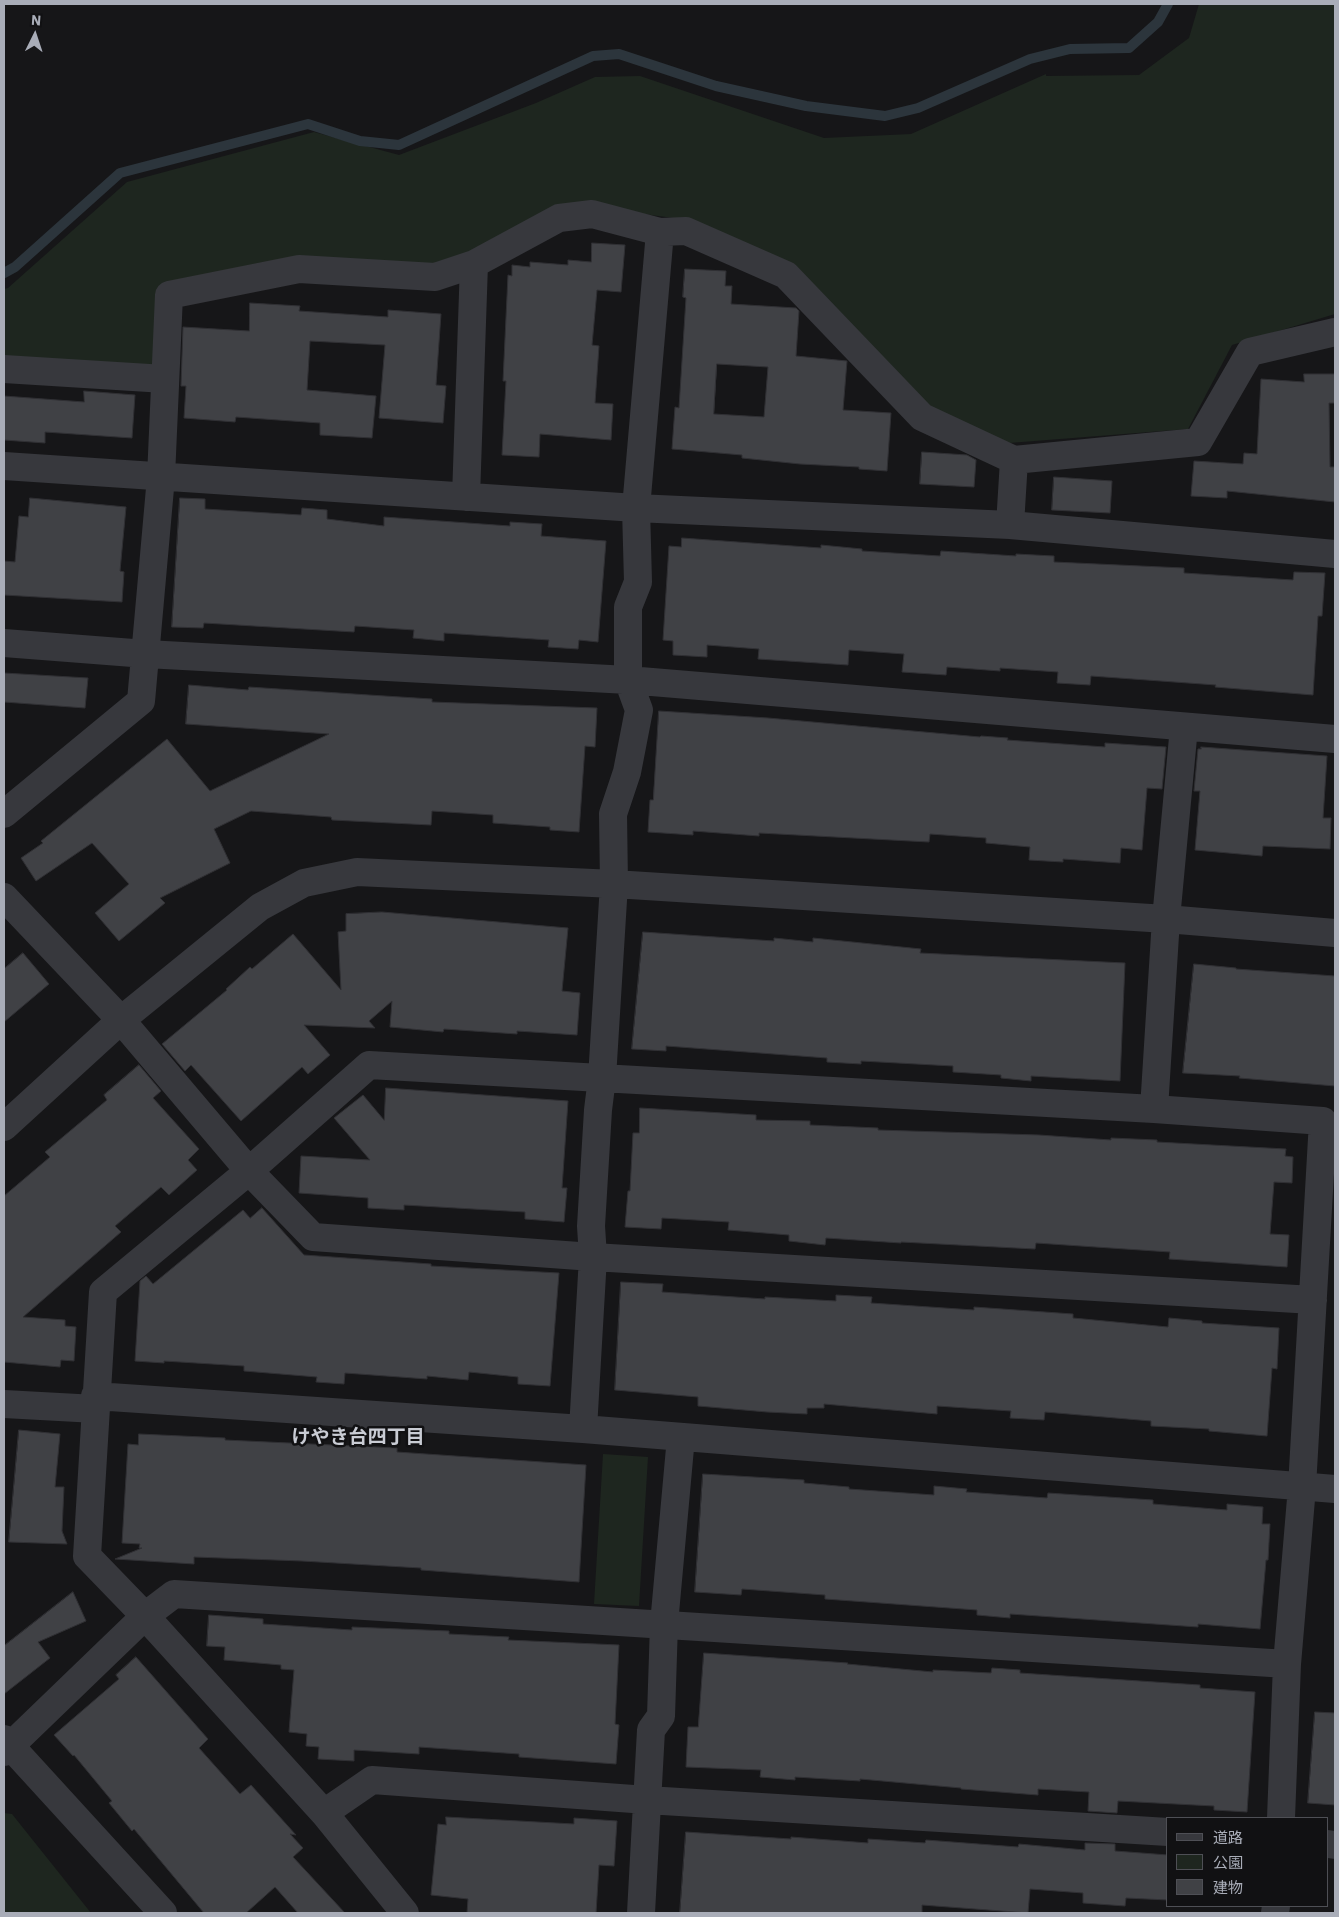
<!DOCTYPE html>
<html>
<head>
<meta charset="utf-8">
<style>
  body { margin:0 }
  #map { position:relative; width:1339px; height:1917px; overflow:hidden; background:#161618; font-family:"IBM Plex Sans","Noto Sans JP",sans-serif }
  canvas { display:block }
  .frame { position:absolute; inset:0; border:5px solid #a9adb8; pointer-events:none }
  .legend { position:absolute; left:1166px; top:1817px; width:162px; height:90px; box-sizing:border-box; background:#111113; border:1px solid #4e4f55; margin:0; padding:6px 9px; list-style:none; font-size:15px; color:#a9adb8 }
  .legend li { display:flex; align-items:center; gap:10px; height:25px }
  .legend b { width:25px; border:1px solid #4e4f55 }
  .north { position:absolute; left:10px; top:10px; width:50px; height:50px; -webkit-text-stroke:4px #111113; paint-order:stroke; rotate:4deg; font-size:14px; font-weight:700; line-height:20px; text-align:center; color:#a9adb8 }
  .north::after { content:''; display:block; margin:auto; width:18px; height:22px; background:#a9adb8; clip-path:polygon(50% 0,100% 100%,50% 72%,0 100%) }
</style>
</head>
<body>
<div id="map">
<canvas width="1339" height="1917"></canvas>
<div class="frame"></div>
<ul class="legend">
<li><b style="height:6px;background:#37383d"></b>道路</li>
<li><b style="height:14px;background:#1e261f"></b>公園</li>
<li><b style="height:14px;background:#404145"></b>建物</li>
</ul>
<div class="north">N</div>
</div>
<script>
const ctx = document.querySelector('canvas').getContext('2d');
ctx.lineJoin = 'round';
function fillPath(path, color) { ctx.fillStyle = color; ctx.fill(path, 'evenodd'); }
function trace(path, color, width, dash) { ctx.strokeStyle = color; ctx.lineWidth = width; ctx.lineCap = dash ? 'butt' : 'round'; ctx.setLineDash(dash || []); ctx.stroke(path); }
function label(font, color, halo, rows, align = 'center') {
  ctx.font = font + ' "IBM Plex Sans","Noto Sans JP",sans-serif'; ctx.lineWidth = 5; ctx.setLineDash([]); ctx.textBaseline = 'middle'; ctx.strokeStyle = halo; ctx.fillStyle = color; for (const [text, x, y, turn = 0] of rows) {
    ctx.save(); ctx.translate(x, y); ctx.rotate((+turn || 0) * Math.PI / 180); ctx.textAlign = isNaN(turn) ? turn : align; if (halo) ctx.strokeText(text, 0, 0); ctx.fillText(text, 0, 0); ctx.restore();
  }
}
fillPath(new Path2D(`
  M1199,4H1335V314L1232,345L1188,429L1009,443L929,407L793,268L681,219L575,205L436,271L304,260L158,287L154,375L4,362V289L8,288L127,182L314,132L399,155L536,103L595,77L640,76L824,138L911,134L1046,74V76L1139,75L1189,38Z
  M603,1454L648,1457L639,1606L594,1604Z
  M4,1813L12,1814L91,1913H4Z`), '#1e261f');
trace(new Path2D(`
  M4,273L15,267L120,173L308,124L360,141L399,145L593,56L619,54L716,86L806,106L885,116L918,108L1030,59L1070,49L1129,48L1158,22L1168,4`), '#2c353c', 10);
const building = new Path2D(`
  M592,243L625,245L621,292L597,290L592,345L599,346L595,403L613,404L611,440L540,434L539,457L502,455L506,381H503L508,275L512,276V265L530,267V262L568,265V260L591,262Z
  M685,269L726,271L725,286H732L731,304L796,308L799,311L796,356L847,361L843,410L891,413L887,471L859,469V467L800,464L742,458V455L672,449L675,407L679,408L686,298L683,297ZM717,364L768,367L764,417L714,414Z
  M250,303L300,306L299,311L388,317V310L441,314L436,385L446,386L443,423L379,418L385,345L310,341L307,390L376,396L372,438L320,435V423L236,417L235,422L184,418L186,386H181L183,327L249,331Z
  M1304,374H1335V403H1329L1330,467H1335V502L1227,491V498L1191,496L1194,461L1243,464L1244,453L1257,454L1261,379L1304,382Z
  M84,391L135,395L132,438L45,432V443L4,440V396L84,402Z
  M922,452L967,455L976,460L974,487L920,484Z
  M1054,477L1112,481L1110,513L1052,510Z
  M30,498L126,507L120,571L124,572L122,602L4,595V561L15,562L19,516L28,517Z
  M180,498L205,499V509L301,515L302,508L327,510V519L384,526V517L510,526V522L542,524L541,536L606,541L598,642L579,640L578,649L548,647L549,640L444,633V641L413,638L414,630L355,626L354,632L204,623L203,628L172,627Z
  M682,538L821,548V545L862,549V551L940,556L941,551L1016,556V554L1054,556V562L1184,568V573L1293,580L1294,572L1325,573L1322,616H1318L1313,695L1215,687L1216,685L1091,676L1090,685L1057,683L1058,672L1000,668V671L947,667L946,675L902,672L904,654L849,650L848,665L758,659L759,649L707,645V657L673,655V641L663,640L669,546L681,547Z
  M4,673L88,678L85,708L4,702Z
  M189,685L248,690L249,687L369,695L432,699V702L597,708L595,747L585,746L579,832L550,830V827L493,823V815L432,811L431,825L332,820L331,817L251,811L214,829L230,863L160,898L165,903L119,941L95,913L129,884L92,843L36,881L21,858L43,843L41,841L167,739L210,791L329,734L186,724Z
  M659,711L768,718L980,737L981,736L1008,738L1007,740L1105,747V743L1166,747L1162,789L1147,788L1142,850L1121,848L1120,863L1063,859V862L1029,860L1030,847L986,843V838L930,834L929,842L759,833V836L693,831V835L648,832L650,800H653Z
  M1201,747L1327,756L1323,818H1331L1330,849L1263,846L1262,856L1195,850L1200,791H1194L1198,749H1201Z
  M382,912L568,928L562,991L580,993L577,1035L517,1031V1034L444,1029L443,1032L390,1027L392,1001L369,1021L375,1028L304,1025L330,1055L308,1074L302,1067L241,1121L191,1065L185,1071L162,1044L227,990L226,989L250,967L252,969L293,934L341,990L338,932L346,931V914Z
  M643,932L774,941V938L813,942V938L921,949L920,953L1125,963L1120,1081L1031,1076V1081L1001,1078V1075L953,1072V1066L861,1061V1064L827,1062V1058L666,1046V1051L632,1049Z
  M23,953L49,984L4,1022V969Z
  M1194,964L1236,968V969L1335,976V1086L1239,1078L1240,1076L1183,1073Z
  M139,1065L161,1091L153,1098L199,1149L188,1160L197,1170L169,1195L161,1187L115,1226L121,1232L23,1317L65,1320V1326L76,1327L74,1361L61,1360L60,1367L4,1362V1196L50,1157L45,1152L107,1100L104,1095Z
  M386,1088L568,1101L562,1188H567L564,1222L525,1219V1212L404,1205V1210L368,1208V1198L299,1193L301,1156L370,1160L334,1118L363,1095L384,1120Z
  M640,1108L756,1115V1120L810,1121V1125L878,1128V1130L1039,1135L1111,1140V1138L1157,1140V1142L1286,1149L1285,1156L1293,1157L1292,1183L1274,1182L1270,1234L1289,1235L1287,1267L1169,1259L1170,1252L1036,1243L1035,1249L901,1242V1243L826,1238L825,1245L789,1241V1235L728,1230L729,1222L662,1218L661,1229L625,1227L628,1191H630L633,1133H639Z
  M262,1208L304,1255L431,1264V1266L559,1273L550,1386L518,1384V1377L469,1372L468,1380L427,1376V1379L345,1373L344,1384L316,1382L317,1377L244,1371V1366L164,1361V1363L135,1361L140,1281L146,1276L153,1284L243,1210L250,1218Z
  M621,1282L663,1284L662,1292L765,1299V1297L836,1301V1295L872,1297L871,1303L974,1310V1307L1073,1314V1318L1168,1327L1169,1318L1202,1321V1323L1279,1328L1277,1369L1272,1368L1267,1436L1209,1431V1429L1151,1426V1421L1045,1412L1044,1420L1010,1418L1011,1411L937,1406V1414L824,1404V1408H807V1414L767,1412L698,1406V1397L615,1390Z
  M19,1430L60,1434L55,1487H64L62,1531L67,1544L9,1542Z
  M139,1434L225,1438V1440L397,1448V1452L586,1465L579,1582L421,1570V1568L302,1561L194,1557V1564L115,1559L142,1548H139L140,1544L122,1543L128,1444L138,1445Z
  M703,1474L804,1480V1483L849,1487V1489L934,1495V1486L967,1489L966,1492L1047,1498L1048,1493L1153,1500V1504L1227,1510V1504L1263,1507L1262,1524H1270L1268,1560H1266L1260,1629L1198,1624V1627L1010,1614V1618L977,1615V1610L825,1599V1595L742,1589L741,1595L695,1592Z
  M73,1592L86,1621L38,1642L50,1658L4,1694V1646Z
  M209,1615L263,1619V1624L352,1630V1627L449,1631V1634L509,1637L508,1640L619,1645L615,1724L619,1725L616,1764L519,1757V1754L419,1747V1754L354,1750V1761L318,1759L319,1747L306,1746L307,1734L289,1732L294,1670L281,1669V1665L224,1660L225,1647L207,1646Z
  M704,1653L848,1663L847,1664L933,1672V1670L991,1673L992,1668L1020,1670V1673L1200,1685V1688L1255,1692L1247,1812L1214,1810V1806L1118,1801L1117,1813L1088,1811L1089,1792L1038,1789V1795L961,1789V1788L860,1779V1781L795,1777V1780L760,1777L761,1770L686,1767L688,1727H698Z
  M136,1657L208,1739L199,1748L240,1794L251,1785L296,1835L290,1834L303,1848L293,1857L345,1913H298L275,1887L246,1913H204L134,1829L132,1831L109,1803L112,1801L74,1755L73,1756L54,1735L119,1679L116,1675Z
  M1315,1712L1335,1713V1805L1308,1803Z
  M446,1817L574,1824V1818L617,1821L614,1866L599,1865L596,1913H467L468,1899L431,1895L438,1824L446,1825Z
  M686,1832L791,1839V1837L868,1843V1839L925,1843L926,1840L1018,1847L1019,1844L1085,1850V1843L1115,1844V1851L1168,1855V1900L1126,1898L1125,1906L1083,1903V1893L1030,1889L1028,1913L922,1905V1913H680Z`);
fillPath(building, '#404145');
trace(building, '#303034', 1);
trace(new Path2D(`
  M4,369L165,379
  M4,466L636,508L1010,525L1335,554
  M466,497L474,264
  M1010,525L1014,460
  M4,643L146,654L628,680L1335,739
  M4,814L141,701L161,477L169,295L299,269L435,277L474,264L559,218L592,214L660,232L686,231L786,275L922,417L1014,460L1198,442L1250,352L1335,332
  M4,897L121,1020L249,1171L313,1237L593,1257L1313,1300
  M1154,1109L1166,919L1184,727
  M4,1127L121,1020L260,907L304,883L357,872L614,884L1166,919L1335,933
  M95,1396L583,1429L1335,1489
  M4,1404L96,1409
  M583,1429L593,1257L591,1226L598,1110L602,1078L614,884L613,814L627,772L639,710L628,680V607L638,582L636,508L660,232
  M4,1739L163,1913
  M4,1752L145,1616L174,1594L1287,1664
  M324,1813L372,1780L647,1800L1168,1832
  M1328,1844L1335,1845
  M405,1913L324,1813L145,1616L87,1556L103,1292L249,1171L369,1065L1154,1109L1323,1121L1302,1487L1287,1664L1281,1818
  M641,1913L651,1730L661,1716L664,1624L681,1437
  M1275,1913L1276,1906`), '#37383d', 28);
label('bold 19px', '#c9ccd4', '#111113', [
  ["けやき台四丁目",358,1438]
]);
</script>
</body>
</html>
